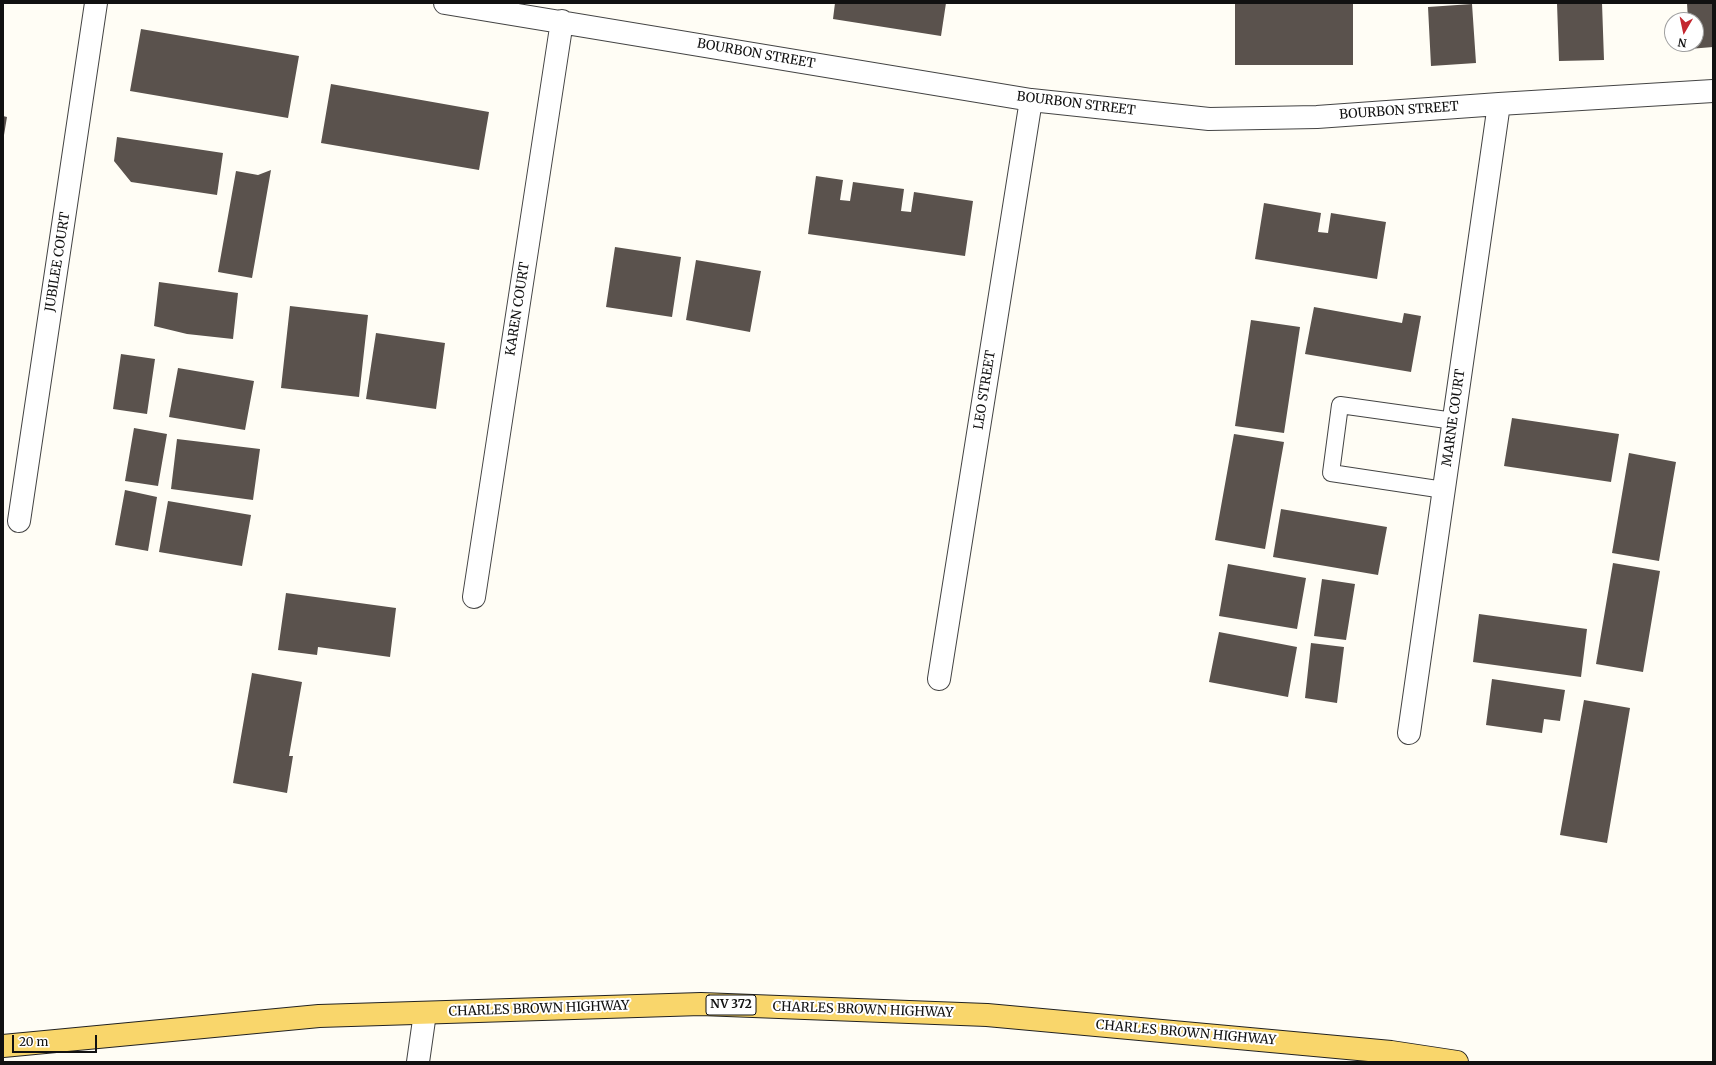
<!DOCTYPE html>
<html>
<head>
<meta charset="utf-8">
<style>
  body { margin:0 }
  #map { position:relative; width:1716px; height:1065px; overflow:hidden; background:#fffdf5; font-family:Merriweather,serif }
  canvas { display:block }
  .frame { position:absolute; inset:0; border:4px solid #111; pointer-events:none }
  .north { position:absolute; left:1664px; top:12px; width:40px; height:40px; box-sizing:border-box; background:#fff; border:1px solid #a0a0a0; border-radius:50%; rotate:189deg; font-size:11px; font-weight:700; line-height:16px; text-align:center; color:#111 }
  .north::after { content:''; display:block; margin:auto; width:14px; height:18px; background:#c4262e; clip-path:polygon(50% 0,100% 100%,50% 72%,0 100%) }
  .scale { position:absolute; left:12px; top:1035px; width:85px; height:18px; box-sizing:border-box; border:2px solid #111; border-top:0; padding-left:5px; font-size:12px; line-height:14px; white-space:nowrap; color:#111; -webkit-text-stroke:3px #fff; paint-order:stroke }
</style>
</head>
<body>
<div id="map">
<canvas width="1716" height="1065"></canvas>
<div class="frame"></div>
<div class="north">N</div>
<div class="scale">20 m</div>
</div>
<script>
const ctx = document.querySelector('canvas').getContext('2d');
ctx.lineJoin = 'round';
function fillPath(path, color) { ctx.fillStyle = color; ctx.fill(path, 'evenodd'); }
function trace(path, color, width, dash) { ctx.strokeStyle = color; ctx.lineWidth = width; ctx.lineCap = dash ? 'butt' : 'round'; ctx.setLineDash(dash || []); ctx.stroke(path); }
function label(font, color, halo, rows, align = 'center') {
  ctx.font = font + ' Merriweather,serif'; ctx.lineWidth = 4; ctx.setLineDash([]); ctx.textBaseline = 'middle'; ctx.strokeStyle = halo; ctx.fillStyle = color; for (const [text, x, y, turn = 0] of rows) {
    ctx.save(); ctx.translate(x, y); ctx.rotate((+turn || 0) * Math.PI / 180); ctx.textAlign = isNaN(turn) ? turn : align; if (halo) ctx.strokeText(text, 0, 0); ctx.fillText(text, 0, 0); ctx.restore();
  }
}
fillPath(new Path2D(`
  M835,3H946L941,36L833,19Z
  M1235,3H1353V65H1235Z
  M1557,3H1602L1604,60L1559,61Z
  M1687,3H1713V47L1689,49V44H1696V20H1688Z
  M1472,4L1476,63L1431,66L1428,7Z
  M141,29L299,56L288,118L130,91Z
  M331,84L489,112L479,170L321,143Z
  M3,116L7,117L4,135H3Z
  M117,137L223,153L217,195L131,182L114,161Z
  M271,170L252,278L218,272L236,171L258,175Z
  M816,176L843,180L840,200L850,201L853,182L904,189L901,211L911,212L914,192L973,201L965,256L808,234Z
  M1264,203L1321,213L1318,232L1328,233L1331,213L1386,222L1377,279L1255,259Z
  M615,247L681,257L672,317L606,307Z
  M696,260L761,271L750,332L686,320Z
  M159,282L238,293L233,339L187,334L154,326Z
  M290,306L368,315L359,397L281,388Z
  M1314,307L1402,323L1404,313L1421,316L1411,372L1305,354Z
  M1251,320L1300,327L1284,433L1235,426Z
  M376,333L445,343L436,409L366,399Z
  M121,354L155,359L147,414L113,409Z
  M178,368L254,381L245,430L169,417Z
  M1512,418L1619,434L1611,482L1504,466Z
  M134,428L167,434L158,486L125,481Z
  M1234,434L1284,442L1265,549L1215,540Z
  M177,439L260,449L253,500L171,489Z
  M1629,453L1676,462L1659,561L1612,553Z
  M125,490L157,497L148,551L115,545Z
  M168,501L251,515L242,566L159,552Z
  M1281,509L1387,527L1378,575L1273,557Z
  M1613,563L1660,571L1643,672L1596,664Z
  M1228,564L1306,578L1297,629L1219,616Z
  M1322,579L1355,584L1346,640L1314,636Z
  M286,593L396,608L390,657L318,647L317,655L278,650Z
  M1479,614L1587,629L1581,677L1473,662Z
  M1219,632L1297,647L1288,697L1209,682Z
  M1311,643L1344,647L1337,703L1305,698Z
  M252,673L302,682L289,756H293L287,793L233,783Z
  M1492,679L1565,690L1560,721L1544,719L1542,733L1486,725Z
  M1584,700L1630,708L1607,843L1560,835Z`), '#5a524d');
const service = new Path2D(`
  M1444,490L1331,473L1340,405L1454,421`);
const minor = new Path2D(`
  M445,3L1031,100L1209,119L1317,117L1499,104L1713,91
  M19,521L96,3
  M474,597L562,21
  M939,679L1031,100
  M1409,733L1499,104`);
const tertiary = new Path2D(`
  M418,1062L425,1013`);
const primary = new Path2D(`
  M3,1046L319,1016L701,1004L987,1015L1391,1052L1457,1062`);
trace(service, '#444', 18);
trace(minor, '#444', 24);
trace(tertiary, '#444', 24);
trace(primary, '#222', 24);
trace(service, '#fff', 16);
trace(minor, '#fff', 22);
trace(tertiary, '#fff', 22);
trace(primary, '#f9d66b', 22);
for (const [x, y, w] of [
  [731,1005,50]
]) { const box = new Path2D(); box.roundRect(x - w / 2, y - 10, w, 20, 3); ctx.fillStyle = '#fff'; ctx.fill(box); trace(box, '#111', 1); }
label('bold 12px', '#111', null, [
  ["NV 372",731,1005]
]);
label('13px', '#111', '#fff', [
  ["BOURBON STREET",756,54,10],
  ["BOURBON STREET",1076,104,7],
  ["BOURBON STREET",1399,111,-4],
  ["JUBILEE COURT",58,262,-81],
  ["KAREN COURT",518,309,-81],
  ["LEO STREET",985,390,-81],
  ["MARNE COURT",1454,418,-82],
  ["CHARLES BROWN HIGHWAY",539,1009,-2],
  ["CHARLES BROWN HIGHWAY",863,1010,2],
  ["CHARLES BROWN HIGHWAY",1186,1033,5]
]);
</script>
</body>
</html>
